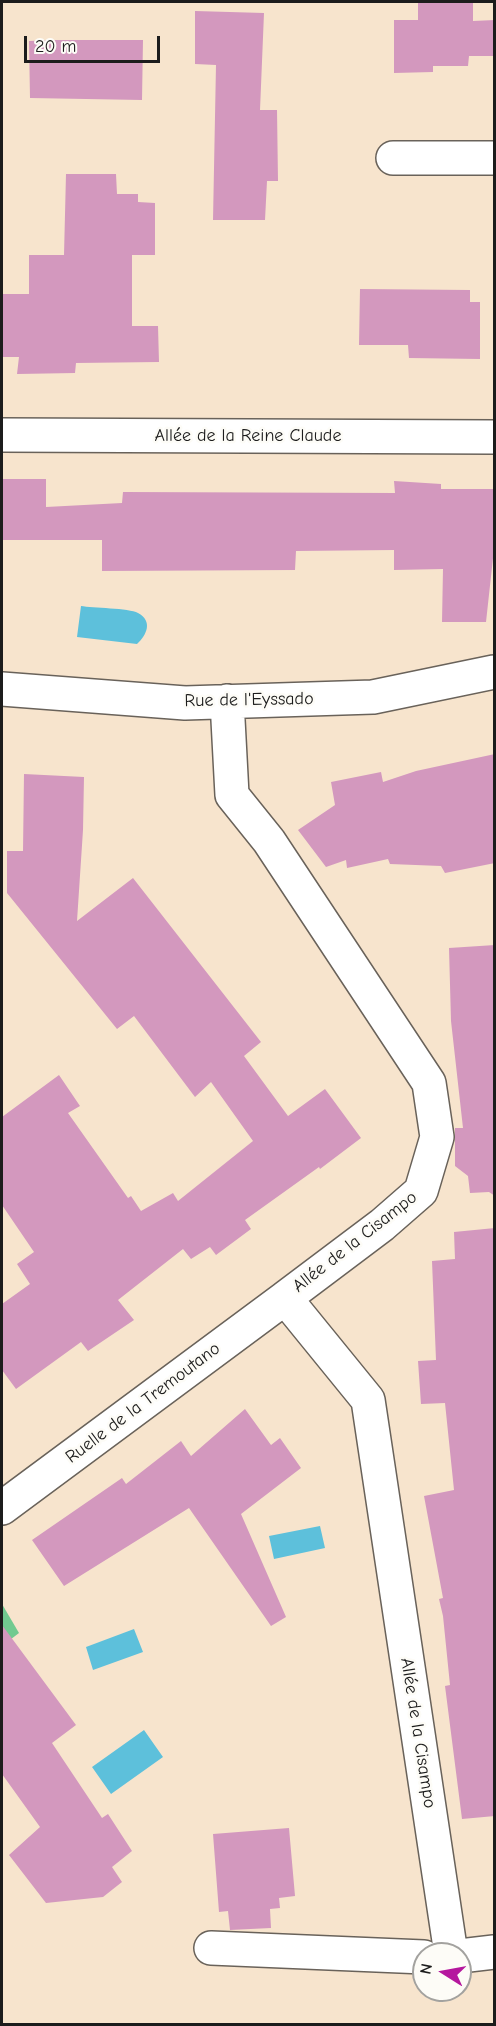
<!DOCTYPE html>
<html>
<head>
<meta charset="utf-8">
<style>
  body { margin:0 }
  #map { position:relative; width:496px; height:2026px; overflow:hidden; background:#f7e4cd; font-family:"Comic Neue",sans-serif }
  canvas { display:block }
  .frame { position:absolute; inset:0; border:3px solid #1c1c1c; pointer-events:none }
  .north { position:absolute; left:412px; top:1942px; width:60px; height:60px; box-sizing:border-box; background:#fdfcf7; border:2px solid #a3a29f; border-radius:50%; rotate:281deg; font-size:16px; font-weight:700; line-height:24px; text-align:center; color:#1c1c1c }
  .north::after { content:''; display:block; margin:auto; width:21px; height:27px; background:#b5179e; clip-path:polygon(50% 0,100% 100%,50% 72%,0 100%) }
  .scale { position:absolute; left:24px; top:36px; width:136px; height:27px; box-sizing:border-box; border:3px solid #1c1c1c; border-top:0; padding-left:8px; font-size:18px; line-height:21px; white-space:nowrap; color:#1c1c1c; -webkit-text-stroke:4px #fdfcf7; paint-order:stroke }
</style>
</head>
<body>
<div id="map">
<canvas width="496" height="2026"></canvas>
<div class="frame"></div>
<div class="north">N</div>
<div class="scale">20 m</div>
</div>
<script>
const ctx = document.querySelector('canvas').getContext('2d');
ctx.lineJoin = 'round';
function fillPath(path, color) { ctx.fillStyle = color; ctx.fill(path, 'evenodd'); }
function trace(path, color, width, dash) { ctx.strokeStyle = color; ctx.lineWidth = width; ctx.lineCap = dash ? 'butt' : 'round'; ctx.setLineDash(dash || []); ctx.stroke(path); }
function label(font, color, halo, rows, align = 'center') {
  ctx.font = font + ' "Comic Neue",sans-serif'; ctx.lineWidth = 5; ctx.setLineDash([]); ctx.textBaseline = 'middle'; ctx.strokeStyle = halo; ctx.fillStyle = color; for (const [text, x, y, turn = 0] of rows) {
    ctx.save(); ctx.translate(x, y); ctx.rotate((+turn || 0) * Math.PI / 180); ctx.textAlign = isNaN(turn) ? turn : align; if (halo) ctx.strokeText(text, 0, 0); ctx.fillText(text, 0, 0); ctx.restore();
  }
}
fillPath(new Path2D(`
  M2,1604L19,1633L2,1646Z`), '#71ca90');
fillPath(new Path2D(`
  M81,606C92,608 129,608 138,613C153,621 147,635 137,644L77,637Z
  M320,1526L325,1548L274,1559L269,1536Z
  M134,1629L143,1652L93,1670L86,1647Z
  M144,1730L163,1757L111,1794L92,1767Z`), '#5dc0db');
fillPath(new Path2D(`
  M418,2H473V21L495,20V56H469L468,66H433V72L394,73V20H418Z
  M195,11L264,13L260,110H277L278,181H267L265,220H213L216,65L195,64Z
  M54,40H143L142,100L30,98L29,41Z
  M66,174H116L117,194H138V202L155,203V255H132V326H158L159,362L76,363L75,373L17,374L19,357H2V294H29V255H64Z
  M360,289L470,290V302H480V359L409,358L408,345H359Z
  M2,479H46V507L122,503L123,492L395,493L394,481L441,484V489H495V540L486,622H442L443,569L394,570V550L296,551L295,570L102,571V540H2Z
  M495,754V863L445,873L441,866L390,864L388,859L347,868L346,860L326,867L298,830L335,805L331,782L381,772L383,782L416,771Z
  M24,774L84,777L83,830L77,921L133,878L261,1042L244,1056L288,1116L325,1089L361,1138L320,1169L319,1167L245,1220L251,1229L216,1255L210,1247L191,1259L183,1249L118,1300L134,1320L88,1351L81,1342L16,1389L2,1370V1304L30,1284L17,1264L34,1252L2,1205V1117L59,1075L80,1106L68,1113L128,1198L131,1196L141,1211L173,1193L178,1201L253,1141L211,1082L195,1097L134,1016L117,1029L7,893V851H23Z
  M495,945V1196L489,1192L470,1193L468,1176L455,1166V1128H463L451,1021L449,948Z
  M495,1228V1816L462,1819L445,1686L450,1685L443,1616L439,1599L443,1598L424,1496L454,1490L445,1403L421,1404L418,1361L436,1360L432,1261L455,1259L454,1232Z
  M245,1409L271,1445L280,1438L301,1468L241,1514L286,1617L271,1626L189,1508L64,1586L32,1540L122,1478L126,1484L181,1441L191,1456Z
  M2,1625L76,1725L52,1743L102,1818L108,1814L132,1851L112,1867L122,1882L103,1897L46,1903L9,1855L40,1827L2,1774Z
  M289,1828L295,1896L279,1898L280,1908L270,1909L271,1928L230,1930L228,1911L219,1912L213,1834Z`), '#d398be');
const minor = new Path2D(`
  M393,158H494
  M2,435L494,437
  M2,689L185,703L373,697L494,672
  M227,701L232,795L269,841L429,1083L437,1137L421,1191L382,1225L285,1298L368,1400L451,1954
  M2,1508L285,1298
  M211,1948L424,1957
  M460,1956L494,1952`);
trace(minor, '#69625a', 36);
trace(minor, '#fff', 33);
label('18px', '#1c1c1c', '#fdfcf7', [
  ["Allée de la Reine Claude",248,436],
  ["Rue de l'Eyssado",249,700,-1],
  ["Allée de la Cisampo",355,1242,-38],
  ["Ruelle de la Tremoutano",143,1403,-37],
  ["Allée de la Cisampo",418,1733,81]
]);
</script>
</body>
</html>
